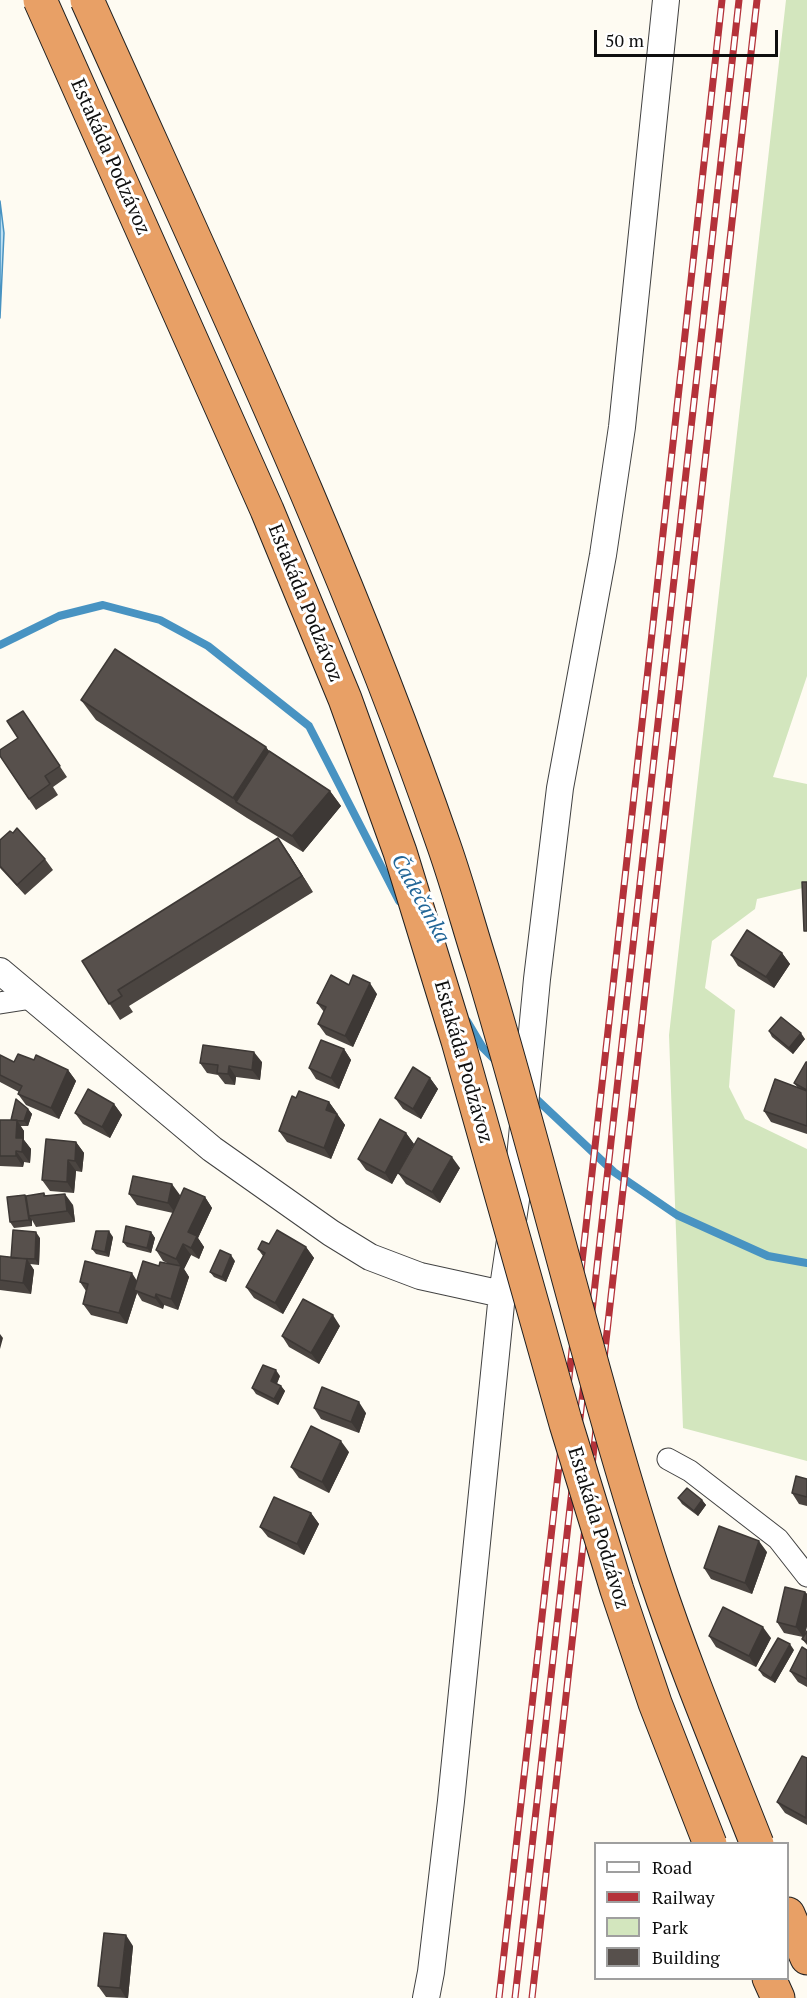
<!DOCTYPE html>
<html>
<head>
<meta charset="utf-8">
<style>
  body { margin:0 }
  #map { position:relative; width:807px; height:1998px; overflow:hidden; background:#fefbf2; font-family:"PT Serif",serif }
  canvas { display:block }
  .legend { position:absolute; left:594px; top:1842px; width:195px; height:138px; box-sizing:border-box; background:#fff; border:2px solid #9f9f9f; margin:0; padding:8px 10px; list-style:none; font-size:18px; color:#0f0f0f }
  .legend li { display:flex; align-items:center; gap:12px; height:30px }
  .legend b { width:30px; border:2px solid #9f9f9f }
  .scale { position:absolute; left:594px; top:30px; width:184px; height:27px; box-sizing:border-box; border:3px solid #0f0f0f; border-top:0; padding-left:8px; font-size:18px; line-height:21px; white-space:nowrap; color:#0f0f0f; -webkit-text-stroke:4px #fff; paint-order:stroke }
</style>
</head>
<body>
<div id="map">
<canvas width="807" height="1998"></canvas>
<ul class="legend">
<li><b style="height:8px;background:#fff"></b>Road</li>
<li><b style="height:8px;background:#b4323a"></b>Railway</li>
<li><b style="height:16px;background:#d3e6be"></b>Park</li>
<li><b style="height:16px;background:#57504c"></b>Building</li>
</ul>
<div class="scale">50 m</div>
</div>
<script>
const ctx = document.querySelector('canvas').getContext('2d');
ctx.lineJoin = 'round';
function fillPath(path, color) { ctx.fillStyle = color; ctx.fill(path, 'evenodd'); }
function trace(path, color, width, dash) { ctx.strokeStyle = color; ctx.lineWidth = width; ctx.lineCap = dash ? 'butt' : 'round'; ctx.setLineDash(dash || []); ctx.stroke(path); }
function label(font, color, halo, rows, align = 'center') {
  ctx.font = font + ' "PT Serif",serif'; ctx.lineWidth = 6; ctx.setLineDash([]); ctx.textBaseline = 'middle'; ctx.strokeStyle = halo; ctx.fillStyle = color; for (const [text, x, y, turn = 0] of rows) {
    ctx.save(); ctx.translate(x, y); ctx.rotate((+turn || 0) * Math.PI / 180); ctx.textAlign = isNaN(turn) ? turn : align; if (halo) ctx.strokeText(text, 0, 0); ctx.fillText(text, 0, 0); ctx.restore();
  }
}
fillPath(new Path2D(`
  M786,0H807V676L773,777L807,784V887L757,899L755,909L712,941L705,988L735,1010L729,1087L745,1119L807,1149V1461L683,1428L669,1035Z`), '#d3e6be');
const water = new Path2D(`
  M0,201L4,233L0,318Z`);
fillPath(water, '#bbdef1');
trace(water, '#4893c2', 1.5);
trace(new Path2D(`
  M0,645L59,616L103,605L160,620L208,646L309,726L399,901
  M467,1021L483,1048L497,1062
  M532,1095L614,1172L677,1215L768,1256L807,1263`), '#4893c2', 8);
const minor = new Path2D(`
  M0,1003L32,998
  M668,1459L690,1471L778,1539L807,1576`);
const tertiary = new Path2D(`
  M0,971L212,1149L331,1233L370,1257L420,1276L502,1294
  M426,1998L431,1972L451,1801L502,1294L516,1200L537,979L560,788L603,555L622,427L666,0`);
const motorway = new Path2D(`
  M788,1914L807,1958
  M769,1978L778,1998`);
trace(minor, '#424242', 23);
trace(tertiary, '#424242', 28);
trace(motorway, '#202020', 35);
trace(minor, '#fff', 21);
trace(tertiary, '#fff', 26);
trace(motorway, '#e8a066', 33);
const rail = new Path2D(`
  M499,1998L607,1040L722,0
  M515,1998L739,0
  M532,1998L757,0`);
trace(rail, '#b4323a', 7);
trace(rail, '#fff', 4.5, [14]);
const motorwayBridge = new Path2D(`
  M40,0L267,510L345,699L400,852L458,1041L566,1424L617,1590L655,1703L710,1844
  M87,0C212,279 344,556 444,846C458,886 469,927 482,968C543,1170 590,1376 655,1576C685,1667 722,1755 757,1844`);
trace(motorwayBridge, '#202020', 35, []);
trace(motorwayBridge, '#e8a066', 33);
fillPath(new Path2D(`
  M81,700L266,747L269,751L330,791L341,806L303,852L247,818L96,720Z
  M23,711L67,777L53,787L58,795L36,810L0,756L18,738Z
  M0,840L45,859L53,870L25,895L0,868Z
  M289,854L313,892L129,1006L133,1012L120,1020L82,961Z
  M782,953L790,964L774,988L738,966L731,955Z
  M349,985L377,994L353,1047L326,1035L318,1024L324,1012L317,1003Z
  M769,1031L805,1039L793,1054L772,1037Z
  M344,1049L351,1060L339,1089L316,1079L309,1068Z
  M0,1055L14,1062L34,1060L68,1070L76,1081L59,1119L26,1105L18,1094L19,1092L0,1082Z
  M262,1062L260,1080L236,1077L235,1085L225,1084L218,1075L207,1073L200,1063Z
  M807,1062V1134L771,1122L764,1111L798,1088L794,1083Z
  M430,1078L438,1089L421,1119L403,1109L395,1098Z
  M296,1098L329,1102L345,1125L331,1159L287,1142L279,1131Z
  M114,1104L122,1115L110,1138L83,1124L75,1113Z
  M28,1109L32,1114L28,1126H20L24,1131V1140L31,1149L30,1163L24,1162L23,1167L0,1166V1120H11Z
  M406,1133L414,1144L392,1184L366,1170L358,1159Z
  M76,1142L84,1153L82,1172L76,1171L74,1193L50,1191L42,1180Z
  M460,1168L440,1203L406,1184L398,1173Z
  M44,1193L46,1196L73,1205L75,1222L36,1227L32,1220V1226L14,1228L10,1222L25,1195L26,1196Z
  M129,1194L180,1195L179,1200L205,1197L212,1208L198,1238L204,1247L199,1259L191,1255L184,1269L189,1277L178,1310L164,1305L163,1309L142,1301L137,1293L127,1324L91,1315L83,1304L86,1291L80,1282L137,1281L167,1263L163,1261L156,1250L173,1213L137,1205Z
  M151,1232L155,1238L151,1253L127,1247L123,1242Z
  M113,1237L109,1257L96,1254L92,1249Z
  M40,1238L39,1265L30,1264L34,1270L31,1294L0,1290V1256L11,1258Z
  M269,1244L306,1247L314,1258L283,1314L254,1298L246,1287L263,1256L258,1249Z
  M235,1261L226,1282L214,1277L210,1272Z
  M340,1326L319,1364L289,1347L282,1336Z
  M280,1376L277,1384L281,1386L285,1391L278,1405L256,1394L252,1388Z
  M314,1408L366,1413L359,1433L321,1419Z
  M349,1452L329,1493L299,1478L291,1467Z
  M807,1479V1506L799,1504L792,1493Z
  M678,1498L702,1500L706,1505L698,1516L682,1504Z
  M311,1513L319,1524L304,1555L268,1537L260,1527Z
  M767,1552L752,1594L711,1579L704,1568Z
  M805,1592L807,1594V1626L805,1635L807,1631V1645L802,1639L803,1637L784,1633L777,1622Z
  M709,1636L771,1638L756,1667L716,1647Z
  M794,1650L775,1683L763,1676L759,1670Z
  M807,1650V1687L798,1682L790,1671Z
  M807,1758V1825L785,1813L777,1802Z
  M133,1946L128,1998L106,1997L98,1986Z`), '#4b4541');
fillPath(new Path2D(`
  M266,747L280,767L236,802L233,798Z
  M330,791L341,806L303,852L292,836Z
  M278,838L289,854L313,892L302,876Z
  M782,953L790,964L774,988L766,977Z
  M370,983L377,994L353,1047L345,1036Z
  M801,1033L805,1039L793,1054L789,1048Z
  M344,1049L351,1060L339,1089L331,1078Z
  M254,1052L262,1062L260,1080L252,1070Z
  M229,1066L236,1077L235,1085L228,1074Z
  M68,1070L76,1081L59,1119L51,1108Z
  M430,1078L438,1089L421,1119L413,1109Z
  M329,1102L337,1113L326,1110Z
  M114,1104L122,1115L110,1138L102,1127Z
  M28,1109L32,1114L28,1126L24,1121Z
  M337,1114L345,1125L331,1159L324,1148Z
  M17,1120L24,1131V1140L31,1149L30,1163L22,1152L16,1138Z
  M406,1133L414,1144L392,1184L385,1173Z
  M76,1142L84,1153L82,1172L75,1161Z
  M16,1151L24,1162L23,1167L16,1156Z
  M452,1157L460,1168L440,1203L432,1192Z
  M68,1160L76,1171L74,1193L67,1182Z
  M172,1184L180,1195L176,1214L168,1203Z
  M65,1194L73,1205L75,1222L67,1211Z
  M25,1195L29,1200V1216L32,1220V1226L29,1220Z
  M205,1197L212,1208L198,1238L204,1247L199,1259L191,1248L188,1232Z
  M109,1231L113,1237L109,1257L105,1252Z
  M36,1232L40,1238L39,1265L35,1259Z
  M151,1232L155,1238L151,1253L147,1248Z
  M183,1244L191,1255L184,1269L189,1277L178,1310L171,1299L181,1267L176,1259Z
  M306,1247L314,1258L283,1314L275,1303Z
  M231,1255L235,1261L226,1282L222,1277Z
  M27,1259L34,1270L31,1294L23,1283Z
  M132,1273L139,1284L134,1290L137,1293L127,1324L119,1313Z
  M156,1294L164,1305L163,1309L155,1298Z
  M333,1315L340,1326L319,1364L311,1353Z
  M0,1334L3,1338L0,1349Z
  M276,1370L280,1376L275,1387L271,1381Z
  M281,1386L285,1391L278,1405L274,1399Z
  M359,1402L366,1413L359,1433L351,1422Z
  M341,1441L349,1452L329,1493L322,1482Z
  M702,1500L706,1505L698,1516L694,1511Z
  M311,1513L319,1524L304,1555L297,1544Z
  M759,1541L767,1552L752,1594L745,1583Z
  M805,1592L807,1594V1626L804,1638L796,1627Z
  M763,1627L771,1638L756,1667L749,1656Z
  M790,1644L794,1650L775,1683L771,1678Z
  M126,1935L133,1946L128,1998H126L120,1988Z`), '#3d3835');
const building = new Path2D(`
  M115,649L266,747L233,798L81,700Z
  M23,711L60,766L45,776L50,784L29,799L0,756V750L18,738L7,721Z
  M269,751L330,791L292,836L236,802Z
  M17,828L45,859L17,885L0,866V840L10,831L13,833Z
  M278,838L302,876L118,990L122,996L109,1004L82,961Z
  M802,882H807V931H804Z
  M747,930L782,953L766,977L731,955Z
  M331,975L349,985L353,975L370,983L345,1036L318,1024L326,1007L317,1003Z
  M781,1017L801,1033L789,1048L769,1031Z
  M321,1040L344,1049L331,1078L309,1068Z
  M203,1045L254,1052L252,1070L229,1066L228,1074L217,1073L218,1065L200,1063Z
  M18,1054L34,1060L36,1055L68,1070L51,1108L18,1094L22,1086L0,1075V1055L14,1062Z
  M806,1062H807V1090L794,1083Z
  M413,1067L430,1078L413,1109L395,1098Z
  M775,1079L807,1091V1126L764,1111Z
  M88,1089L114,1104L102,1127L75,1113Z
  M299,1091L329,1102L326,1110L337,1114L324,1148L279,1131L292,1096L296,1098Z
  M16,1099L28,1109L24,1121L11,1120Z
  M380,1119L406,1133L385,1173L358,1159Z
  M0,1120H17L16,1138H23L22,1152L16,1151V1156H0Z
  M418,1138L452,1157L432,1192L398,1173Z
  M46,1139L76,1142L75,1161L68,1160L67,1182L42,1180Z
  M133,1176L172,1184L168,1203L129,1194Z
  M184,1188L205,1197L188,1232L197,1236L191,1248L183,1244L176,1259L156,1250Z
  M44,1193V1196L65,1194L67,1211L29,1216L26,1196Z
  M25,1195L29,1220L10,1222L7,1197Z
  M126,1226L151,1232L147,1248L123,1242Z
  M13,1230L36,1232L35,1259L11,1258Z
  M277,1230L306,1247L275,1303L246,1287L265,1253L258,1249L262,1241L269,1244Z
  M96,1231H109L105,1252L92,1249Z
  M220,1250L231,1255L222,1277L210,1272Z
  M0,1256L27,1259L23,1283L0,1280Z
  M85,1261L132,1273L119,1313L83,1304L88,1284L80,1282Z
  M143,1261L159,1266L160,1262L181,1266L171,1299L156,1294L155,1298L134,1290Z
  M303,1299L333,1315L311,1353L282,1336Z
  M263,1365L276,1370L271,1381L281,1386L274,1399L252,1388Z
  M322,1387L359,1402L351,1422L314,1408Z
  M311,1426L341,1441L322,1482L291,1467Z
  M796,1476L807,1479V1497L792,1493Z
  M687,1488L702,1500L694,1511L678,1498Z
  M274,1497L311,1513L297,1544L260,1527Z
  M719,1526L759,1541L745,1583L704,1568Z
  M785,1587L805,1592L796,1627L777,1622Z
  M723,1607L763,1627L749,1656L709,1636Z
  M807,1631V1642L802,1639Z
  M778,1638L790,1644L771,1678L759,1670Z
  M802,1647L807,1650V1679L790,1671Z
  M802,1756L807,1758L806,1818L777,1802Z
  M104,1933L126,1935L120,1988L98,1986Z`);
fillPath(building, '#57504c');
trace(building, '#3d3835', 1.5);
label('20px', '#0f0f0f', '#fff', [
  ["Estakáda Podzávoz",110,157,66],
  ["Estakáda Podzávoz",305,603,68],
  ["Estakáda Podzávoz",463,1062,74],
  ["Estakáda Podzávoz",598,1528,73]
]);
label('italic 21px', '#226697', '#fff', [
  ["Čadečanka",420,899,61]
]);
</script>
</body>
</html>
